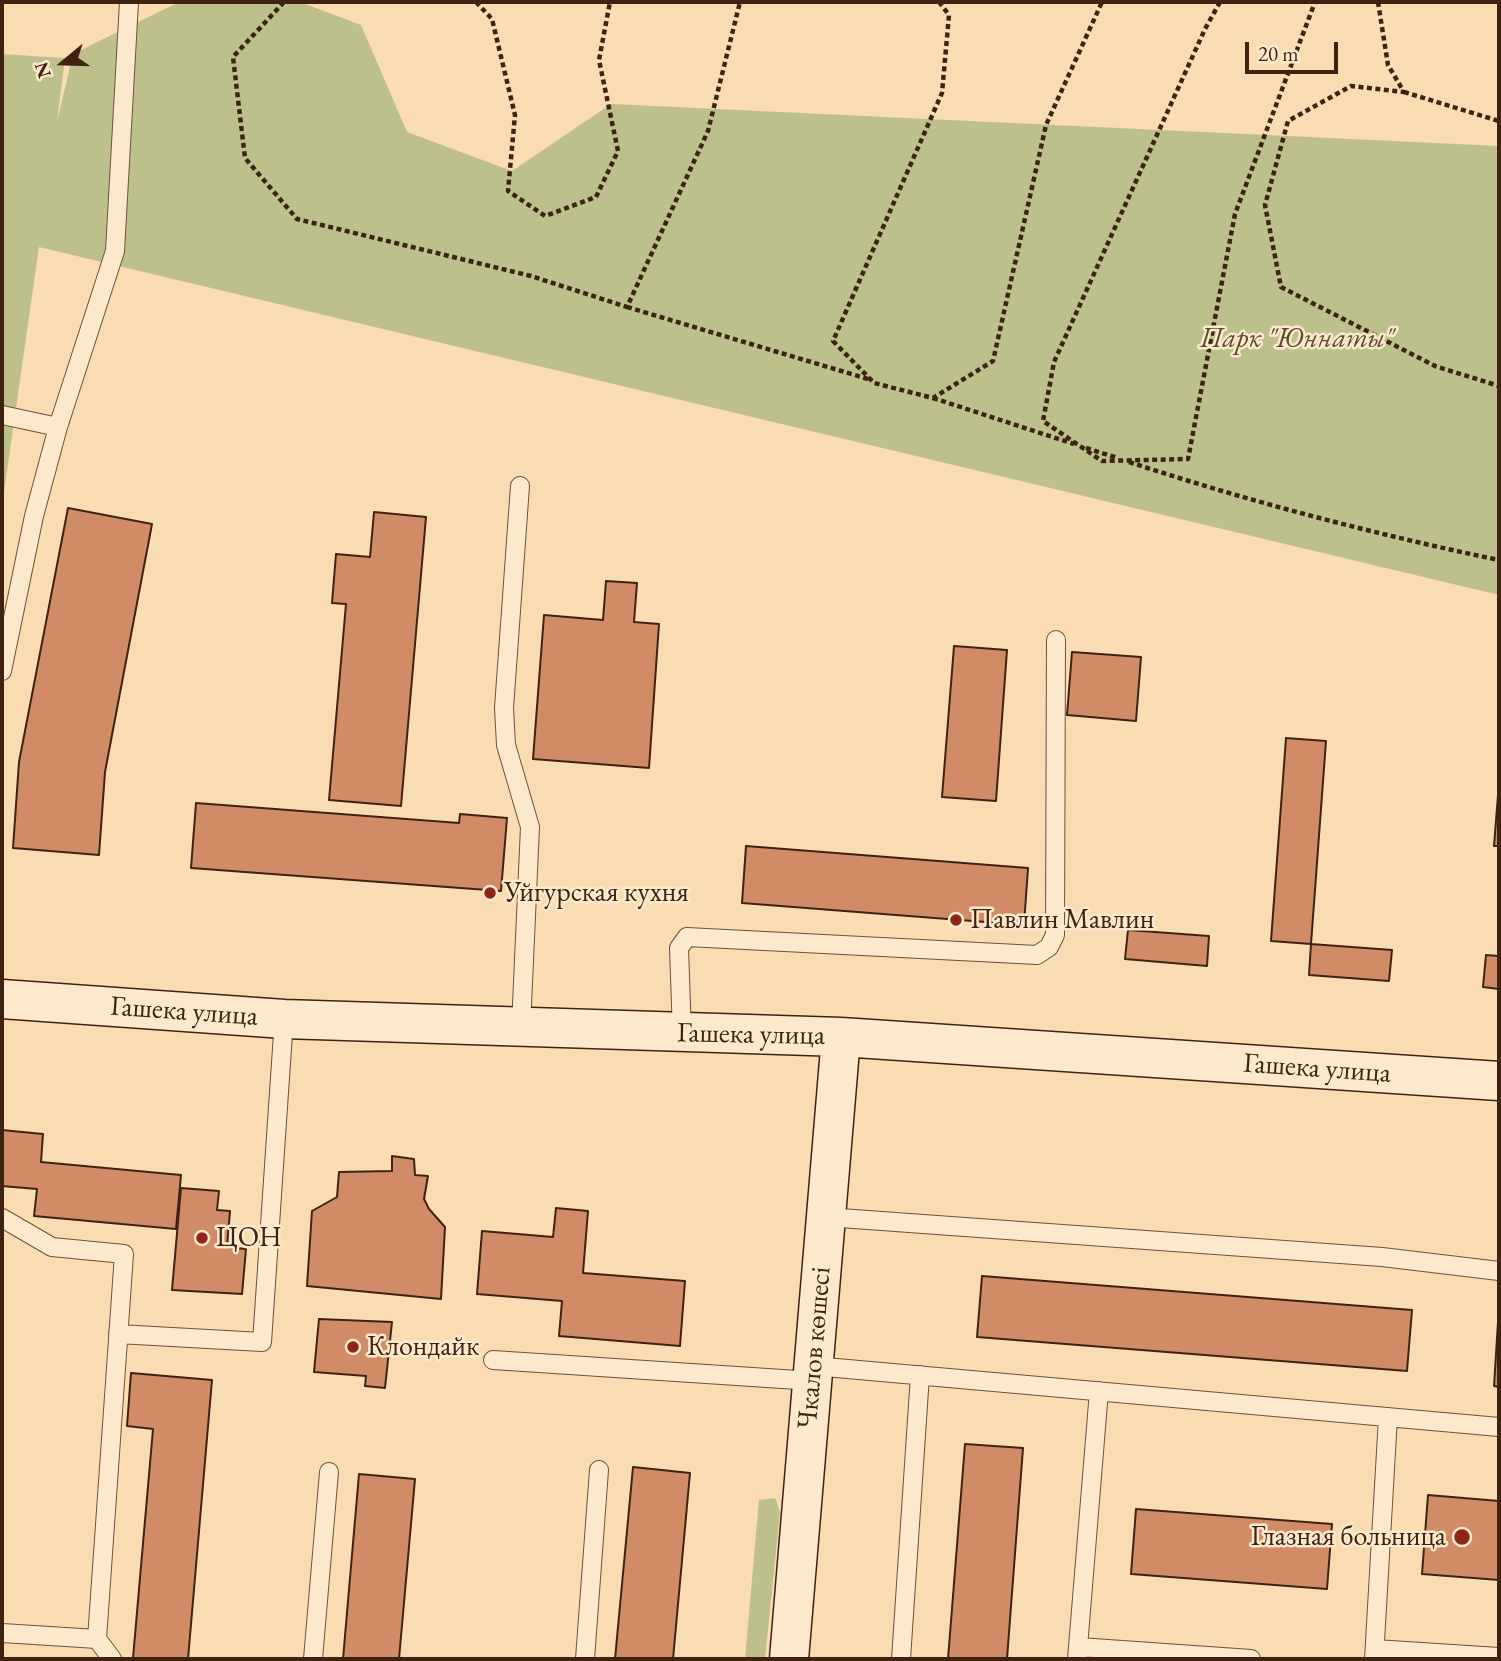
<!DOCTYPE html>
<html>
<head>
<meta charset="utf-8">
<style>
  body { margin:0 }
  #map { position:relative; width:1501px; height:1661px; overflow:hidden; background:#fadcb2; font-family:"EB Garamond",serif }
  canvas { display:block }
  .frame { position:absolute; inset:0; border:4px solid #3e2313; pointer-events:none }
  .north { position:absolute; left:28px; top:28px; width:70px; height:70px; -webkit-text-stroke:5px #fce8cd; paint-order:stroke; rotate:251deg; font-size:19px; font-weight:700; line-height:28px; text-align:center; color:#3e2313 }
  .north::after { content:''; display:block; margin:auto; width:24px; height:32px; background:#3e2313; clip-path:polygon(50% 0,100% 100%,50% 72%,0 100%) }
  .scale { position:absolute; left:1245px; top:42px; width:93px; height:32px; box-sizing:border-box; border:4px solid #3e2313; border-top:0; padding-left:9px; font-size:21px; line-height:24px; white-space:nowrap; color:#3e2313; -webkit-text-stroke:5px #fce8cd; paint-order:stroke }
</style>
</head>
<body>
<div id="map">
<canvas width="1501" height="1661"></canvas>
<div class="frame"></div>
<div class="north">N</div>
<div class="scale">20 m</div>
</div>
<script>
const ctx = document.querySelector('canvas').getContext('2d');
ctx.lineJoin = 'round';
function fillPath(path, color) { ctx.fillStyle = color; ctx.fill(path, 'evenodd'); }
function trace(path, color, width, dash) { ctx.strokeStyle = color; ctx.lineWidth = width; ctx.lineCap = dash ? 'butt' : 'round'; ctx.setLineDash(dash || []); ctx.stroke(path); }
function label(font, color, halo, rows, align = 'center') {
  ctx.font = font + ' "EB Garamond",serif'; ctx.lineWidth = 5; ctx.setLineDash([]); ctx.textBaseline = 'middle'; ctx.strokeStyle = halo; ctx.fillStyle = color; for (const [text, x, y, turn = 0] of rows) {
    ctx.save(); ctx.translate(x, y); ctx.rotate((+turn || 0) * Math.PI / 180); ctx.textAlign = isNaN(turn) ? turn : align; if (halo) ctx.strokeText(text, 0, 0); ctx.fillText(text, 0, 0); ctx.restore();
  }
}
fillPath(new Path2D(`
  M179,2H300L361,25L407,132L512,171L611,104L1499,146V595L39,247L2,506V54L65,58L57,122L73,54Z
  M775,1498L780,1512L765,1659H745L759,1500Z`), '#bec08c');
const building = new Path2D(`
  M68,508L152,524L105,772L99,855L13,848L19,762Z
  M374,512L426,517L401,806L329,800L346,604L332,603L336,554L370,557Z
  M606,581L637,583L634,622L659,624L649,768L533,759L544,615L603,620Z
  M954,646L1007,650L996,801L942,797Z
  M1072,652L1141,657L1136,721L1067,715Z
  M1286,738L1326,741L1311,944L1271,941Z
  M1498,795H1499V846H1494Z
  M196,803L459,823L460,814L507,818L501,891L191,868Z
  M746,846L1028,868L1024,925L742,903Z
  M1128,930L1209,936L1207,966L1125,959Z
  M1311,944L1392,950L1389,981L1309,975Z
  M1486,955L1499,956V989L1483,987Z
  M2,1130L43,1134L41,1162L181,1175L176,1229L34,1216L37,1189L2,1186Z
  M392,1156L414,1159L415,1175L428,1176L424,1199L429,1209L445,1227L441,1299L307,1286L312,1211L337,1197L339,1172L392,1171Z
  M181,1188L219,1191L217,1210L230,1211L227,1247L246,1249L242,1294L172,1290Z
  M556,1208L588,1211L583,1273L685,1281L680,1346L559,1336L562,1301L477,1294L482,1231L553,1237Z
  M982,1276L1412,1310L1407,1371L977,1337Z
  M319,1319L392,1322L385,1388L365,1386L366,1376L314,1372Z
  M1498,1322L1499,1323V1387L1494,1386Z
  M131,1373L212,1380L188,1659L133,1658L153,1429L127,1426Z
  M965,1444L1023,1448L1007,1659H948Z
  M633,1467L690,1473L673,1659H615Z
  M359,1474L415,1479L399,1659H343Z
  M1428,1495L1499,1501V1580L1422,1574Z
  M1136,1509L1332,1524L1327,1589L1131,1574Z`);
fillPath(building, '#d18b66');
trace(building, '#3e2313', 2);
const lane = new Path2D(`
  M2,415L58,427
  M520,486L504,708L506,745L530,827L521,1027
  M2,671L34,516L58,427L115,251L129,2
  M682,1034L679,948L687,937L1037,955L1049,947L1055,935L1056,640
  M826,1217L1382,1257L1499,1271
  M2,1218L52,1247L124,1254L97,1639L2,1633
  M118,1334L262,1342L284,1019
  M493,1360L813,1381
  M814,1366L1499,1427
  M97,1639L112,1659
  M1079,1647L1251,1659
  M1375,1649L1499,1657
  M313,1659L329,1472
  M585,1659L599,1470
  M901,1659L920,1375
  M1077,1659L1099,1391
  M1374,1659L1388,1417`);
const secondary = new Path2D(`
  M2,999L284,1019L841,1037L1499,1081
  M789,1659L841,1037`);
trace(lane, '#6d513b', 20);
trace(secondary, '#3e2313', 41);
trace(new Path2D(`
  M284,2L233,57L245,158L297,219L531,276L627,307L708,131L740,2
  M476,2L492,19L515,115L508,191L545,216L596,197L618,151L599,60L610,2
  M939,2L949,15L942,93L833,341L874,383L933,398L993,361L1046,125L1102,2
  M1220,2L1205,29L1054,362L1043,421L1102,461L1188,459L1235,214L1315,2
  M1378,2L1388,65L1404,92L1351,86L1288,121L1265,205L1281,287L1435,366L1499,386
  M1404,92L1499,121
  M627,307L868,379
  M933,398L1074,444
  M1086,448L1118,458
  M1129,462C1251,502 1374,534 1499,560`), '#3e2313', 4.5, [5, 3.5]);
trace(lane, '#fce8cd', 18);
trace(secondary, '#fce8cd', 38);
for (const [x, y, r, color] of [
  [490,893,7,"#8f2418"],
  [956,920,7,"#8f2418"],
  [202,1238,7,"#8f2418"],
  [353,1347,7,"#8f2418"],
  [1462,1537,9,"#8f2418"]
]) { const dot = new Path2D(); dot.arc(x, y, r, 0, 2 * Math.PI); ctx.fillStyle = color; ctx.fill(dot); trace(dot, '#fce8cd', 2.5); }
label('italic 28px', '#5e4a31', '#fce8cd', [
  ["Парк \"Юннаты\"",1297,339]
]);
label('28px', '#3e2313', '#fce8cd', [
  ["Уйгурская кухня",504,893],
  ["Павлин Мавлин",970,920],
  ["ЦОН",216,1238],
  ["Клондайк",367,1347],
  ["Глазная больница",1446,1537,"right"]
], 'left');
label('28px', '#3e2313', '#fce8cd', [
  ["Гашека улица",184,1012,4],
  ["Гашека улица",751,1035,1],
  ["Гашека улица",1317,1069,4],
  ["Чкалов көшесі",815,1348,-85]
]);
</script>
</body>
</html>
